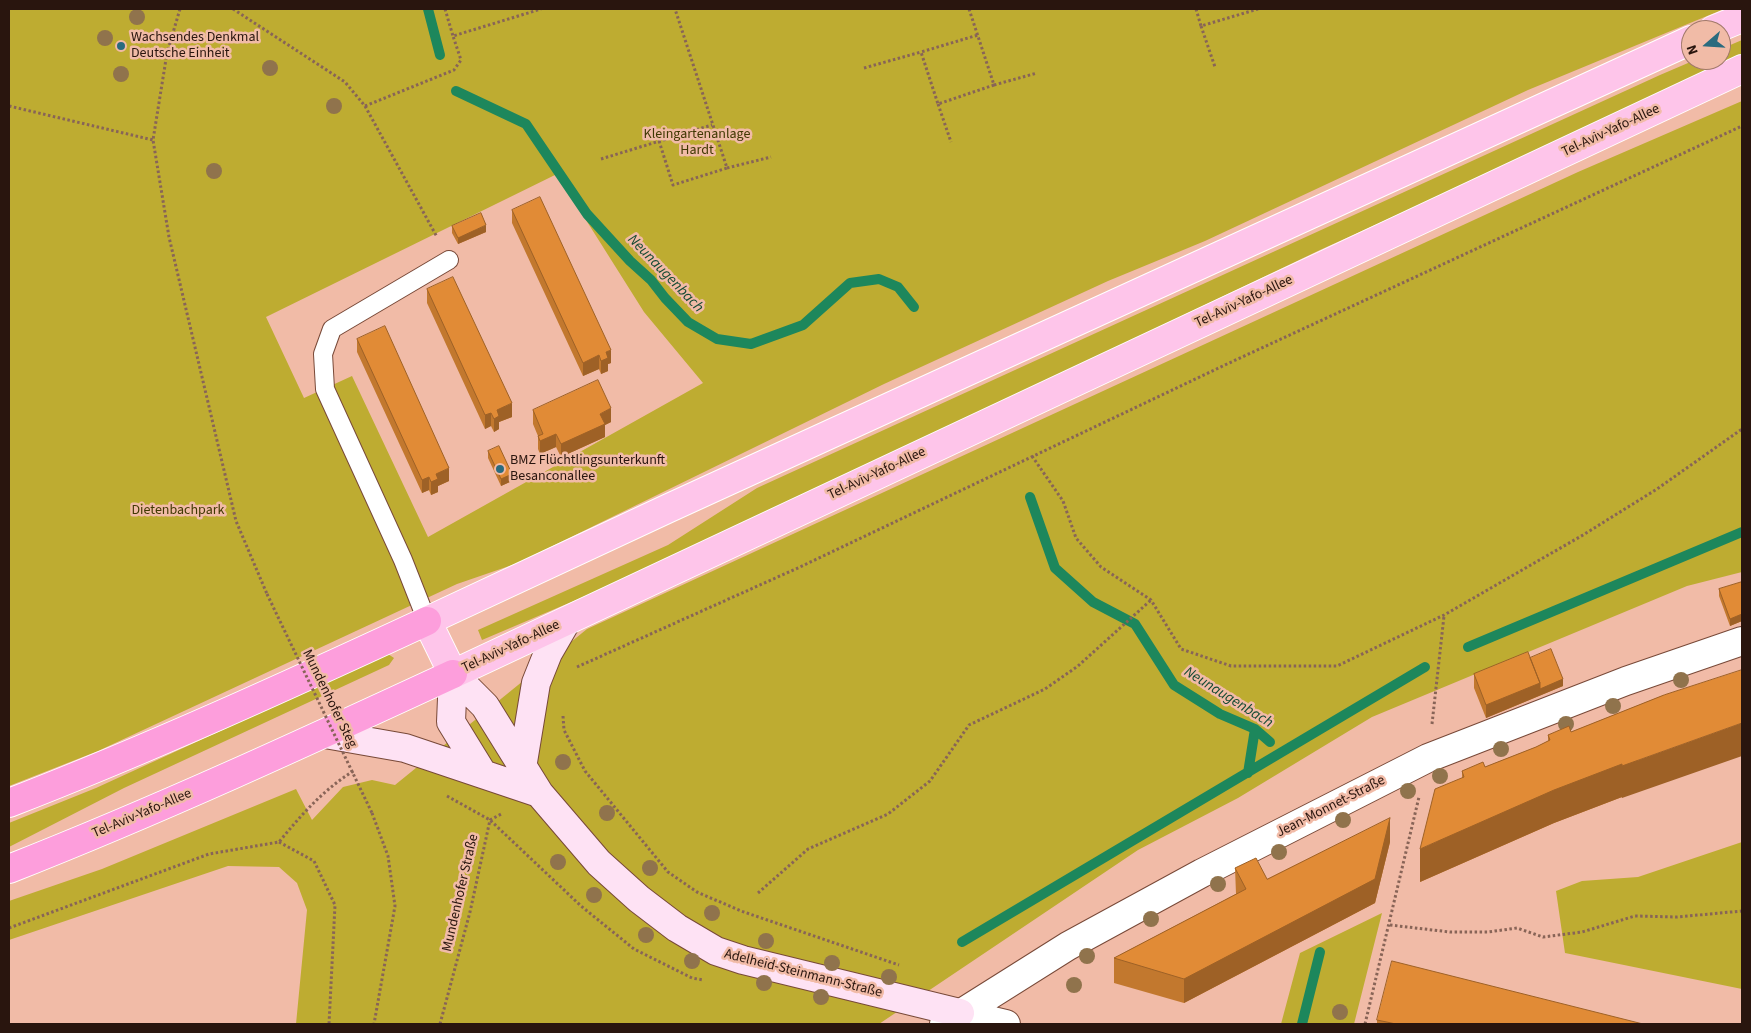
<!DOCTYPE html>
<html>
<head>
<meta charset="utf-8">
<style>
  body { margin:0 }
  #map { position:relative; width:1751px; height:1033px; overflow:hidden; background:#f1bba7; font-family:"Source Sans 3",sans-serif }
  canvas { display:block }
  .frame { position:absolute; inset:0; border:10px solid #29150e; pointer-events:none }
  .north { position:absolute; left:1681px; top:20px; width:50px; height:50px; box-sizing:border-box; background:#f1bba7; border:1px solid #a1796a; border-radius:50%; rotate:251deg; font-size:14px; font-weight:700; line-height:20px; text-align:center; color:#29150e }
  .north::after { content:''; display:block; margin:auto; width:18px; height:22px; background:#2a6b7f; clip-path:polygon(50% 0,100% 100%,50% 72%,0 100%) }
</style>
</head>
<body>
<div id="map">
<canvas width="1751" height="1033"></canvas>
<div class="frame"></div>
<div class="north">N</div>
</div>
<script>
const ctx = document.querySelector('canvas').getContext('2d');
ctx.lineJoin = 'round';
function fillPath(path, color) { ctx.fillStyle = color; ctx.fill(path, 'evenodd'); }
function trace(path, color, width, dash) { ctx.strokeStyle = color; ctx.lineWidth = width; ctx.lineCap = dash ? 'butt' : 'round'; ctx.setLineDash(dash || []); ctx.stroke(path); }
function label(font, color, halo, rows, align = 'center') {
  ctx.font = font + ' "Source Sans 3",sans-serif'; ctx.lineWidth = 5; ctx.setLineDash([]); ctx.textBaseline = 'middle'; ctx.strokeStyle = halo; ctx.fillStyle = color; for (const [text, x, y, turn = 0] of rows) {
    ctx.save(); ctx.translate(x, y); ctx.rotate((+turn || 0) * Math.PI / 180); ctx.textAlign = isNaN(turn) ? turn : align; if (halo) ctx.strokeText(text, 0, 0); ctx.fillText(text, 0, 0); ctx.restore();
  }
}
fillPath(new Path2D(`
  M9,9H1724L1528,90L1205,241L1108,281L884,384L518,563L457,584L98,751L9,786ZM557,174L644,312L703,383L428,537L352,376L304,398L266,317Z
  M1742,40V61L1611,118L1320,250L677,557L482,640L478,630L668,545L757,488L1660,75L1695,60H1721V49Z
  M1742,101V572L1687,586L1372,717L1238,798L1138,850L879,1024H296L307,910L297,883L279,867L228,866L9,940V901L102,869L296,789L312,820L343,787L372,780L395,785L587,629L1578,172Z
  M388,654L394,658L389,665L124,788L9,847V823L96,788Z
  M1742,842V989L1565,953L1556,891L1582,881L1638,877Z
  M1382,913L1354,1024H1281L1300,953Z`), '#beac31');
trace(new Path2D(`
  M428,9L440,55
  M456,91L526,124L587,214L630,261L651,280L665,298L688,322L717,339L751,344L803,325L850,283L879,279L898,287L914,307
  M1030,497L1055,568L1093,602L1135,624L1174,685L1220,714L1255,729L1270,742
  M1468,647L1742,532
  M1248,773L1255,729
  M962,942L1425,667
  M1302,1024L1320,952`), '#1d875c', 10);
const lane = new Path2D(`
  M427,621L403,560L325,389L323,354L332,329L449,260`);
const street = new Path2D(`
  M960,1013L1006,1024
  M944,1024L1068,946L1202,873L1428,758L1626,681L1742,641`);
const secondary = new Path2D(`
  M453,674L485,706L539,793L599,863L639,899L677,928L716,951L743,960L960,1013
  M453,674L451,722L483,774
  M325,734L405,748L539,793
  M522,768L536,683L548,653L566,622`);
const primary = new Path2D(`
  M1713,30L1742,18
  M1691,40L669,508L427,621L453,674L1742,69`);
const highway = new Path2D(`
  M9,803C151,748 289,685 427,621
  M9,869C159,810 306,742 453,674`);
trace(lane, '#784938', 20);
trace(street, '#784938', 30);
trace(secondary, '#784938', 30);
trace(primary, '#fff', 30);
trace(highway, '#fff', 30);
trace(new Path2D(`
  M180,9L167,53L153,140L169,237L236,521L267,594
  M233,9L345,82L365,106L437,237
  M445,9L453,36
  M969,9L994,85L938,104L921,52L978,35
  M1196,9L1201,26L1258,9
  M1201,26L1215,67
  M864,68L921,52
  M994,85L1037,73
  M938,104L951,142
  M9,106L153,140
  M365,106L454,70L461,60L453,36L541,9
  M659,141L673,185L727,168L675,9
  M601,159L712,125
  M727,168L771,157
  M1032,456L1063,501L1076,538L1101,567L1151,600L1181,649L1231,666H1337L1444,615L1583,535L1657,489L1742,429
  M577,667L800,567L1227,364L1742,126
  M563,716L564,730L585,771L668,872L697,892L741,911L899,965
  M1432,724L1444,616
  M447,796L490,820L581,906L634,949L692,978L703,980
  M372,813L388,856L395,906L374,1024
  M279,842L314,861L335,905L329,1024
  M758,893L808,849L888,814L930,781L969,725L1045,689L1078,666L1151,600
  M1390,925L1450,932H1488L1517,928L1543,937L1582,932L1635,916L1677,917L1742,911
  M9,928L209,854L279,842C302,814 324,789 355,770
  M440,1024L470,912L490,820L503,813
  M1365,1024L1419,797`), '#886457', 3, [2.5, 2.5]);
trace(lane, '#fff', 18);
trace(street, '#fff', 28);
trace(secondary, '#fee2f4', 28);
trace(primary, '#fec5ea', 28);
trace(highway, '#fd9edc', 28);
trace(new Path2D(`
  M267,594L372,813`), '#886457', 3, [2.5, 2.5]);
ctx.fillStyle = '#90734c';
for (const [x, y] of [
  [137,17],
  [105,38],
  [270,68],
  [121,74],
  [334,106],
  [214,171],
  [1681,680],
  [1613,706],
  [1566,724],
  [1501,749],
  [563,762],
  [1440,776],
  [1408,791],
  [607,813],
  [1343,820],
  [1279,852],
  [558,862],
  [650,868],
  [1218,884],
  [594,895],
  [712,913],
  [1151,919],
  [646,935],
  [766,941],
  [1087,956],
  [692,961],
  [832,963],
  [889,977],
  [764,983],
  [1074,985],
  [821,997],
  [1340,1012]
]) { ctx.beginPath(); ctx.arc(x, y, 8, 0, 2 * Math.PI); ctx.fill(); }
fillPath(new Path2D(`
  M512,210L611,363L608,364V371L601,374L599,369L583,376L512,223Z
  M452,226L486,232L458,244L452,233Z
  M427,289L512,417L499,422V429L494,432L491,426L485,429L427,303Z
  M357,339L449,481L438,486V492L431,495L429,490L422,493L357,352Z
  M533,410L611,422L605,425V437L561,457L556,447L540,454L538,449V436L533,424Z
  M488,451L512,481L501,486L488,458Z
  M1742,582V621L1730,626L1719,596V589Z
  M1530,658L1563,686L1486,718L1474,688V674Z
  M1664,695L1622,798V797L1554,823L1420,882L1462,778V771L1485,767L1536,747L1548,741V735L1571,732Z
  M1390,842L1375,903L1184,1003L1114,983V958L1236,894L1235,868L1267,879Z
  M1377,1020L1643,1024H1377Z`), '#c2782e');
fillPath(new Path2D(`
  M486,225V232L458,244V238Z
  M611,350V363L608,364V371L601,374V361L606,352Z
  M599,355V369L583,376V363Z
  M512,403V417L499,422V429L494,432V419L497,410Z
  M611,408V422L605,425V437L561,457V444L600,414Z
  M491,413V426L485,429V415Z
  M556,434V447L540,454V441Z
  M449,468V481L438,486V492L431,495V482L436,474Z
  M512,474V481L501,486V479Z
  M429,477V490L422,493V480Z
  M1742,614V621L1730,626V619Z
  M1563,679V686L1486,718V705L1540,683Z
  M1742,723V756L1622,798V766Z
  M1622,764V797L1554,823L1420,882V849L1554,790Z
  M1390,818V842L1375,903L1184,1003V979Z`), '#9e6126');
const building = new Path2D(`
  M540,197L611,350L606,352L608,358L601,361L599,355L583,363L512,210Z
  M481,213L486,225L458,238L452,226Z
  M453,277L512,403L497,410L499,416L494,419L491,413L485,415L427,289Z
  M385,326L449,468L436,474L438,479L431,482L429,477L422,480L357,339Z
  M598,380L611,408L600,414L605,424L561,444L556,434L540,441L538,436L543,434L533,410Z
  M499,446L512,474L501,479L488,451Z
  M1742,582V614L1730,619L1719,589Z
  M1551,649L1563,679L1540,689V683L1530,658Z
  M1528,652L1540,683L1486,705L1474,674Z
  M1742,670V723L1622,766V764L1554,790L1420,849L1435,789L1464,777L1462,771L1483,762L1485,767L1536,747L1550,740L1548,735L1569,726L1571,732L1664,695Z
  M1390,818L1375,879L1184,979L1114,958L1246,889L1235,868L1256,858L1267,879Z
  M1392,961L1643,1024H1396L1377,1020Z`);
fillPath(building, '#e18b36');
trace(building, '#9e6126', 1);
for (const [x, y, r, color] of [
  [121,46,5,"#2a6b7f"],
  [500,469,5,"#2a6b7f"]
]) { const dot = new Path2D(); dot.arc(x, y, r, 0, 2 * Math.PI); ctx.fillStyle = color; ctx.fill(dot); trace(dot, '#f1bba7', 2); }
label('14px', '#29150e', '#f1bba7', [
  ["Wachsendes Denkmal",131,38],
  ["Deutsche Einheit",131,54],
  ["BMZ Flüchtlingsunterkunft",510,461],
  ["Besanconallee",510,477]
], 'left');
label('14px', '#29150e', '#f1bba7', [
  ["Tel-Aviv-Yafo-Allee",1611,131,-25],
  ["Tel-Aviv-Yafo-Allee",1244,302,-25],
  ["Tel-Aviv-Yafo-Allee",877,474,-25],
  ["Tel-Aviv-Yafo-Allee",511,647,-25],
  ["Mundenhofer Steg",329,699,64],
  ["Jean-Monnet-Straße",1331,807,-27],
  ["Tel-Aviv-Yafo-Allee",142,814,-23],
  ["Mundenhofer Straße",461,893,-77],
  ["Adelheid-Steinmann-Straße",803,974,14]
]);
label('14px', '#403802', '#f1bba7', [
  ["Kleingartenanlage",697,135],
  ["Hardt",697,151],
  ["Dietenbachpark",178,511]
]);
label('italic 15px', '#144a33', '#f1bba7', [
  ["Neunaugenbach",665,274,46],
  ["Neunaugenbach",1228,698,32]
]);
</script>
</body>
</html>
